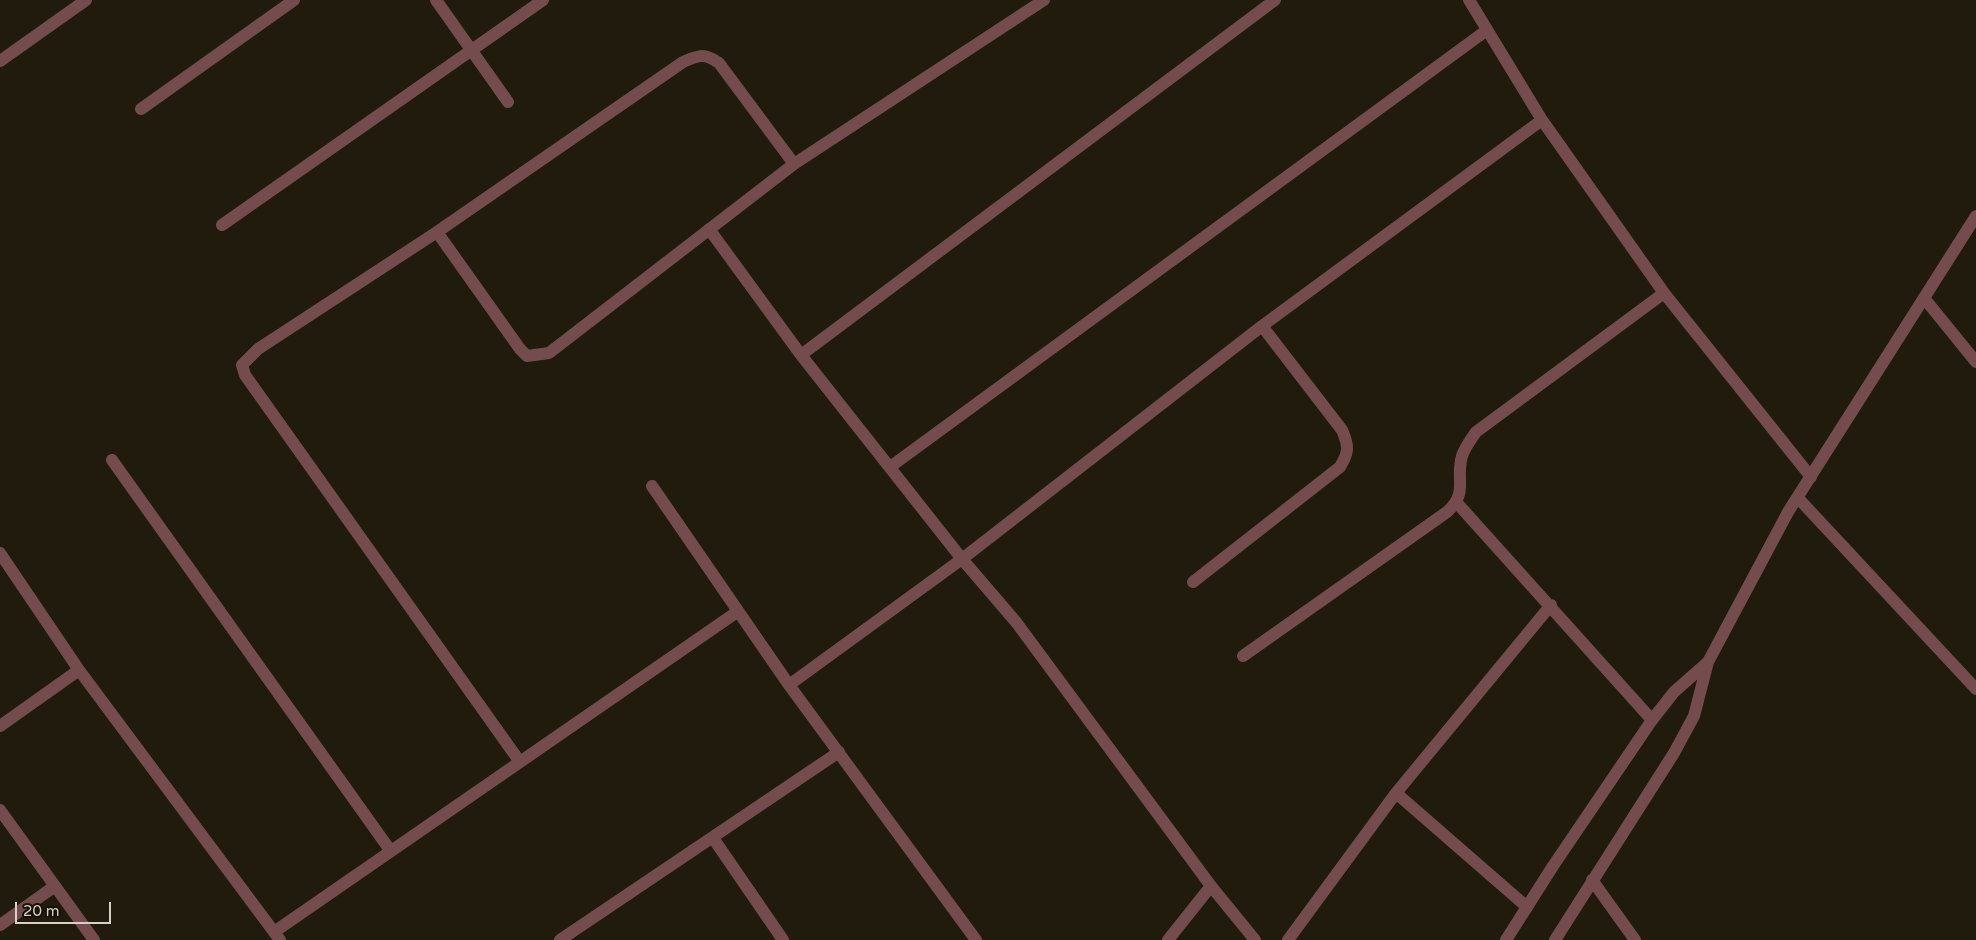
<!DOCTYPE html>
<html>
<head>
<meta charset="utf-8">
<style>
  body { margin:0 }
  #map { position:relative; width:1976px; height:940px; overflow:hidden; background:#201b0d; font-family:"Varela Round",sans-serif }
  canvas { display:block }
  .scale { position:absolute; left:15px; top:902px; width:96px; height:22px; box-sizing:border-box; border:2px solid #d5d1c8; border-top:0; padding-left:6px; font-size:15px; line-height:18px; white-space:nowrap; color:#d5d1c8; -webkit-text-stroke:4px #161105; paint-order:stroke }
</style>
</head>
<body>
<div id="map">
<canvas width="1976" height="940"></canvas>
<div class="scale">20 m</div>
</div>
<script>
const ctx = document.querySelector('canvas').getContext('2d');
ctx.lineJoin = 'round';
function trace(path, color, width, dash) { ctx.strokeStyle = color; ctx.lineWidth = width; ctx.lineCap = dash ? 'butt' : 'round'; ctx.setLineDash(dash || []); ctx.stroke(path); }
trace(new Path2D(`
  M436,0L508,102
  M1469,0L1542,120L1664,293L1811,477
  M0,61L86,0
  M141,109L294,0
  M222,225L543,0
  M709,229L801,355L962,559L1016,622L1211,886L1255,940
  M437,232L520,349L527,356L549,353L794,164L1044,0
  M1924,298L1976,362
  M801,355L1275,0
  M112,460L390,850
  M890,467L1487,30
  M652,486L789,685L976,940
  M1798,498L1976,689
  M1457,503L1652,720
  M0,553L79,670L280,940
  M1193,582L1340,467C1349,452 1349,446 1342,430L1262,326
  M1243,656L1447,512C1469,492 1455,480 1462,456C1465,447 1471,439 1476,432L1664,293
  M789,685L962,559L1262,326L1542,120
  M0,726L79,670
  M520,762L245,375L242,365L258,349L437,232L683,62C700,55 704,53 719,63L794,164
  M1396,793L1527,907
  M0,810L94,940
  M713,838L783,940
  M1592,880L1635,940
  M0,925L55,886
  M274,932L737,612
  M560,940L839,752
  M1168,940L1211,886
  M1288,940L1396,793L1551,605`), '#744c4d', 12);
trace(new Path2D(`
  M1506,940L1553,866L1652,720L1674,692L1708,662
  M1555,940L1674,753L1694,716L1708,662L1788,512L1976,216`), '#744c4d', 12);
</script>
</body>
</html>
